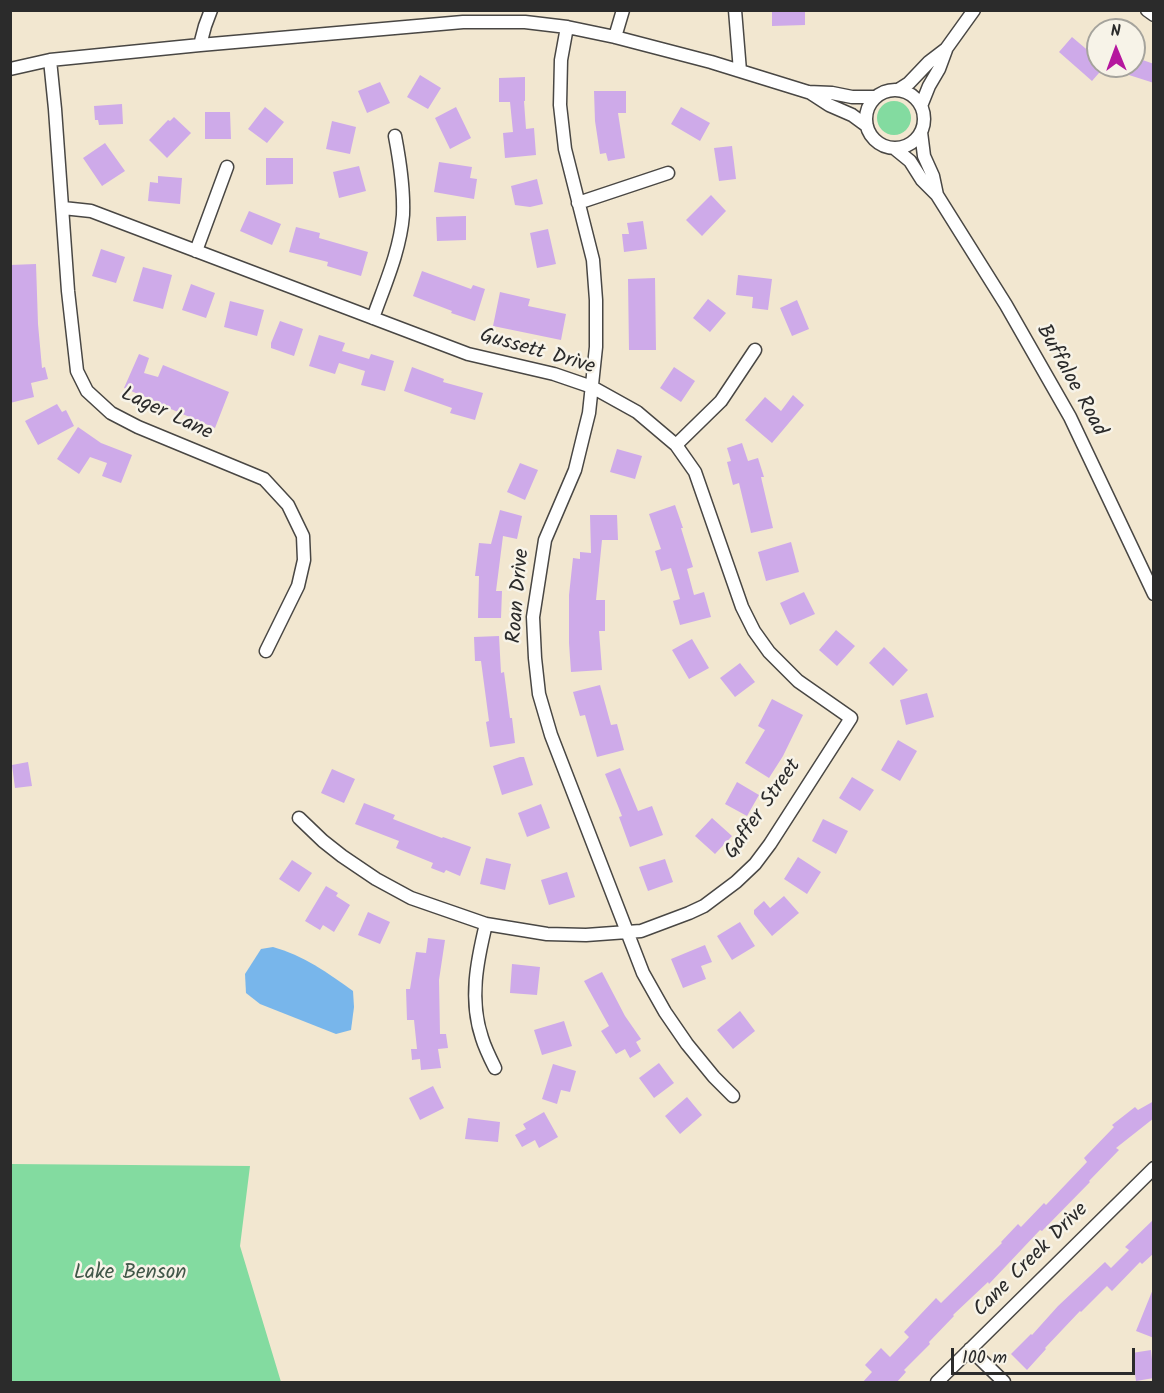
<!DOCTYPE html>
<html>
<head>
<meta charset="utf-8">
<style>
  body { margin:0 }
  #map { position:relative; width:1164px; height:1393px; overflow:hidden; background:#f2e7d0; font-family:Kalam,sans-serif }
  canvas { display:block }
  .frame { position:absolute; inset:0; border:12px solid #2b2b2b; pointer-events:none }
  .north { position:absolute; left:1086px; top:18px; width:60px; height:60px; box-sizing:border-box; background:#f7f3e8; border:2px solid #a5a39c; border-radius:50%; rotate:359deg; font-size:16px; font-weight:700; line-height:24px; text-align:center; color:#2b2b2b }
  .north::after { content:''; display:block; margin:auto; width:21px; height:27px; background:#b5179e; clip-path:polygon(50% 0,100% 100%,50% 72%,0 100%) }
  .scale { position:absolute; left:951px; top:1348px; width:184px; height:27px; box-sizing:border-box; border:3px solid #2b2b2b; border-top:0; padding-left:8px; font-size:18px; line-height:21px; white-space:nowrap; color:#2b2b2b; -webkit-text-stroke:4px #f7f3e8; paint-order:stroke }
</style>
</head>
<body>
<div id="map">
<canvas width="1164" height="1393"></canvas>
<div class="frame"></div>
<div class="north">N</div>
<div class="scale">100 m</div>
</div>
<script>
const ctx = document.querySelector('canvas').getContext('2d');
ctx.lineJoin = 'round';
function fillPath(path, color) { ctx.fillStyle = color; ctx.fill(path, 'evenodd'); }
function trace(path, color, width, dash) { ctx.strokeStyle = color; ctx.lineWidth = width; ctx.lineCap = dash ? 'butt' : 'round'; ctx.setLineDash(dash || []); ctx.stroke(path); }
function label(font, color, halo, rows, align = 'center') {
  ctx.font = font + ' Kalam,sans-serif'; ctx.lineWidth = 5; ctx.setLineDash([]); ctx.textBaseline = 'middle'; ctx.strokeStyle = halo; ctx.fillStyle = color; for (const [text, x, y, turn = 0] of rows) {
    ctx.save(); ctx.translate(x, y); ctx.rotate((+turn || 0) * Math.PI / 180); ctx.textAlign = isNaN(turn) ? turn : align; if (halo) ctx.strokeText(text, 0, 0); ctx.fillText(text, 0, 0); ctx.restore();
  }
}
fillPath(new Path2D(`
  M877 118a17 17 0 1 1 34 0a17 17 0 1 1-34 0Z
  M11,1164L250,1166L240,1246L281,1382H11Z`), '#83dba0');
fillPath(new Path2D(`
  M273,947C303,955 328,973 353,991L354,1007L351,1030L336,1034L260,1004L246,993L245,974L261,949Z`), '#78b6eb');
fillPath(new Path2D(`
  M772,10H805V25L772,26Z
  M1072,37L1098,59V66H1105L1092,81L1059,52Z
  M1134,57L1154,64V83L1107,68V66H1134Z
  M420,75L441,88L428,109L407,97Z
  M525,77V101H524L526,129L534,128L536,155L505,158L503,133L513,132L510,102H499V78Z
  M380,82L390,103L367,113L358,91Z
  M594,91H626V113H618L625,158L608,161L606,153L600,154L595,121Z
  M122,104L123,124L99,125L98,120H95L94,106Z
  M265,107L284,122L267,143L248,129Z
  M456,107L471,138L450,149L435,118Z
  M681,107L710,123L700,141L671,124Z
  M205,112H230L231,139H205Z
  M174,117L191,133L167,158L149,140L168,120L170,121Z
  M332,121L356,127L350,154L326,149Z
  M105,143L125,171L102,186L83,158Z
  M732,146L736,179L719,181L714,148Z
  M266,158H293V184L266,185Z
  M439,162L472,167L470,178L477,179L474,199L434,192Z
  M359,166L366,191L339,198L333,172Z
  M158,176L182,178L180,204L148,201L150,182L158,183Z
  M537,179L543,204L530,207L515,205L511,186Z
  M711,195L726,211L702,236L686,220Z
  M249,211L281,224L272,245L240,231Z
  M466,216V240L437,241L436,217Z
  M643,221L647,249L624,252L622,234H629L627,223Z
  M296,227L320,233L319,238L368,252L361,276L327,266L328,262L289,252Z
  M548,229L556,264L537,268L530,233Z
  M101,249L125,257L116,283L92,276Z
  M36,264L38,324L42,368L45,367L48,379L31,383L34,397L10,403V265Z
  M143,267L172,275L163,309L133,301Z
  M422,271L471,289L473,285L485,289L475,321L451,313L452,311L413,296Z
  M738,275L772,279L768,310L752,308L753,297L736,295Z
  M655,278L656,350H629L628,279Z
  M191,284L215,293L206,318L182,310Z
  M500,292L530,299L528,306L566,314L561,340L493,326Z
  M708,299L726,313L710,332L693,318Z
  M797,300L809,329L792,336L780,308Z
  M230,301L264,310L257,336L224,327Z
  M280,321L303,329L294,356L271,348V343Z
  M319,335L345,343L342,351L369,359L371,354L394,361L385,391L361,385L365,371L339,363L335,374L309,366Z
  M139,354L149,358L144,373L158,377L163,365L229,392L215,428L157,403V402L124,388Z
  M412,367L444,379L443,382L483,393L475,420L450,413L452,408L404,391Z
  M674,367L695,381L681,402L660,388Z
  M793,395L804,405L772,443L745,420L765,397L781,411Z
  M57,404L62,412L66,410L74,426L38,445L25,421Z
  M78,427L101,443L132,455L121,483L102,476L107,463L90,457L79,474L57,459Z
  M742,443L748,461L758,458L764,477H761L773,528L751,533L739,483L733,485L727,462L731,461L727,448Z
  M617,449L642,456L635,479L610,472Z
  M520,463L538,470L525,500L507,492Z
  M675,505L683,528H681L693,567L687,569L694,595L704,592L711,617L680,625L673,601L680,599L671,568L661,571L655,551L661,549L649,514Z
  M500,510L522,516L517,539L503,536L496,591H502L501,618H478L479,576H475L479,543L491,544Z
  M590,515H617L618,540H602L596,600H605V631H599L602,670L571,672L569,643V595L573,558L580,559V552L591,553Z
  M791,542L799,572L766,581L758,552Z
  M804,592L815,614L790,625L780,603Z
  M836,630L855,646L837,666L819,650Z
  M499,636L501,673L504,672L510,718H512L515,743L490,747L486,722L489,721L481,661H475L474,637Z
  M692,639L709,668L689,679L672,650Z
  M884,647L908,670L893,686L869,663Z
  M740,663L755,682L735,697L720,678Z
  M600,685L611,725L617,724L624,750L597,757L585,715L580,716L573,692Z
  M927,693L934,717L906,725L900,700Z
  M772,699L803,715L783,756L769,778L745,763L765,730L758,726Z
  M898,740L917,751L900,781L881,770Z
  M520,757H524L533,785L502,795L493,766Z
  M28,762L32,786L15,788L12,765Z
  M620,768L638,811L652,806L663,835L630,847L619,817L622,816L605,774Z
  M332,769L355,779L344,803L321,793Z
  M852,777L874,790L860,811L839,798Z
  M737,782L759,795L747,816L725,804Z
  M364,803L395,815L393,819L442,838L443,837L471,847L460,876L446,870L444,873L431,868L433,863L396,848L399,841L355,824Z
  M541,804L550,828L527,837L518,813Z
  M712,818L732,836L715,854L695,836Z
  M823,819L848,831L836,854L812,841Z
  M798,857L821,872L807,894L784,879Z
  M486,858L511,864L505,890L480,884Z
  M665,859L673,882L648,891L639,867Z
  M292,860L312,873L299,892L279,879Z
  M567,872L575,897L549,905L541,880Z
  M326,886L338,893L336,896L350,905L334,932L323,925L320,930L305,921Z
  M784,896L799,913L772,936L754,914V910L764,901L770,908Z
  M368,912L390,922L380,944L358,935Z
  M740,922L755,946L732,960L717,936Z
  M428,938L445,940L439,980L440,1034H446L448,1048L438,1049L441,1068L421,1070L420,1059L412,1060L411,1049H417L414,1020H407L406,989H410L416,952L426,953Z
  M705,945L712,962L701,966L706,979L683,988L671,959Z
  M512,964L540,967L537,995L510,993Z
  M602,972L625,1016L641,1039L636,1042L641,1051L630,1058L625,1049L616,1054L601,1031L609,1026L584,981Z
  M740,1011L755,1031L733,1049L717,1030Z
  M564,1021L572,1046L542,1055L534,1030Z
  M659,1063L674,1083L654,1098L639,1078Z
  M553,1064L576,1071L570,1092L561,1090L557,1104L542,1099Z
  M433,1086L444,1108L420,1120L409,1098Z
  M687,1097L702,1115L680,1134L665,1116Z
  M1154,1101V1118L1116,1148L1119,1150L1089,1181L1090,1182L1042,1231L1040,1230L989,1284L988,1282L953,1315L954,1316L929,1342L930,1344L904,1370L906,1372L896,1383H862L872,1372L865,1365L881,1348L890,1357L909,1337L904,1332L919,1316L936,1298L941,1303L1002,1243L1001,1242L1018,1224L1021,1227L1044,1203L1046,1205L1087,1162L1084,1158L1114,1127L1112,1125L1135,1107L1138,1110Z
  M544,1112L558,1137L539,1148L535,1140L522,1147L515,1135L526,1129L523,1124Z
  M468,1118L500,1122L498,1142L465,1139Z
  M1154,1219V1253L1142,1264L1140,1262L1112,1291L1107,1286L1081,1312L1080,1311L1045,1348L1046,1349L1027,1370L1011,1354L1031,1334L1032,1335L1058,1306L1105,1262L1111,1268L1129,1250L1125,1247Z
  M1153,1289H1154V1338L1136,1331Z
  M1151,1350L1154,1378L1136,1381L1132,1353Z`), '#ceaae9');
const minor = new Path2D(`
  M735,10L740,71
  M1147,10L1154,15
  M567,27L561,60L560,105L565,149L593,260L596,300V347L589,413L585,429L575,470L545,540L533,617L535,658L539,694L551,735L643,973L665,1012L687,1044L714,1077L733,1096
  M615,37L623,10
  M200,45L205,26L211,10
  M50,60L55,109L68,291L77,371L87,391L111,413L138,427L264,479L288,505L303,536L304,560L298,586L266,651
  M10,69L50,60L200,45L463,22H525L567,27L615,37L711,62L808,92L832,93L852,97H875
  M898,90L909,83L929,62L946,49L974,10
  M866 119a29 29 0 1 1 58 0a29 29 0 1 1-58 0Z
  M809,92L829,105L852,115L867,126
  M921,106L929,86L939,69L946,50
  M921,132L924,156L933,176L937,195
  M894,148L910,161L922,180L937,195L1006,305L1070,417L1154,594
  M578,203L668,173
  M63,208L91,211L468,354L554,374L592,387L637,412L676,445L695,472L742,607L754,631L769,652L798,681L851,718L770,844L755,864L736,882L704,906L689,913L641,931L586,935L547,934L486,924L411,898L376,879L342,856L323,841L299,818
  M196,251L227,167
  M373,318C385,284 400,251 403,215C404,189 400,162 395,136
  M676,445L721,401L755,350
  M486,924C477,961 469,1000 482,1038C485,1048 490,1058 495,1068
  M970,1349L1004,1382
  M937,1382L1154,1168`);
trace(minor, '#494744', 15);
trace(minor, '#fff', 12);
label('21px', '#2b2b2b', '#f7f3e8', [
  ["Gussett Drive",537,353,16],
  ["Buffaloe Road",1070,381,61],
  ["Lager Lane",166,415,25],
  ["Roan Drive",520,596,-85],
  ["Gaffer Street",764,810,-55],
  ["Cane Creek Drive",1032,1261,-45]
]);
label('21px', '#415748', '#f7f3e8', [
  ["Lake Benson",130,1274]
]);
</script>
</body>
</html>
